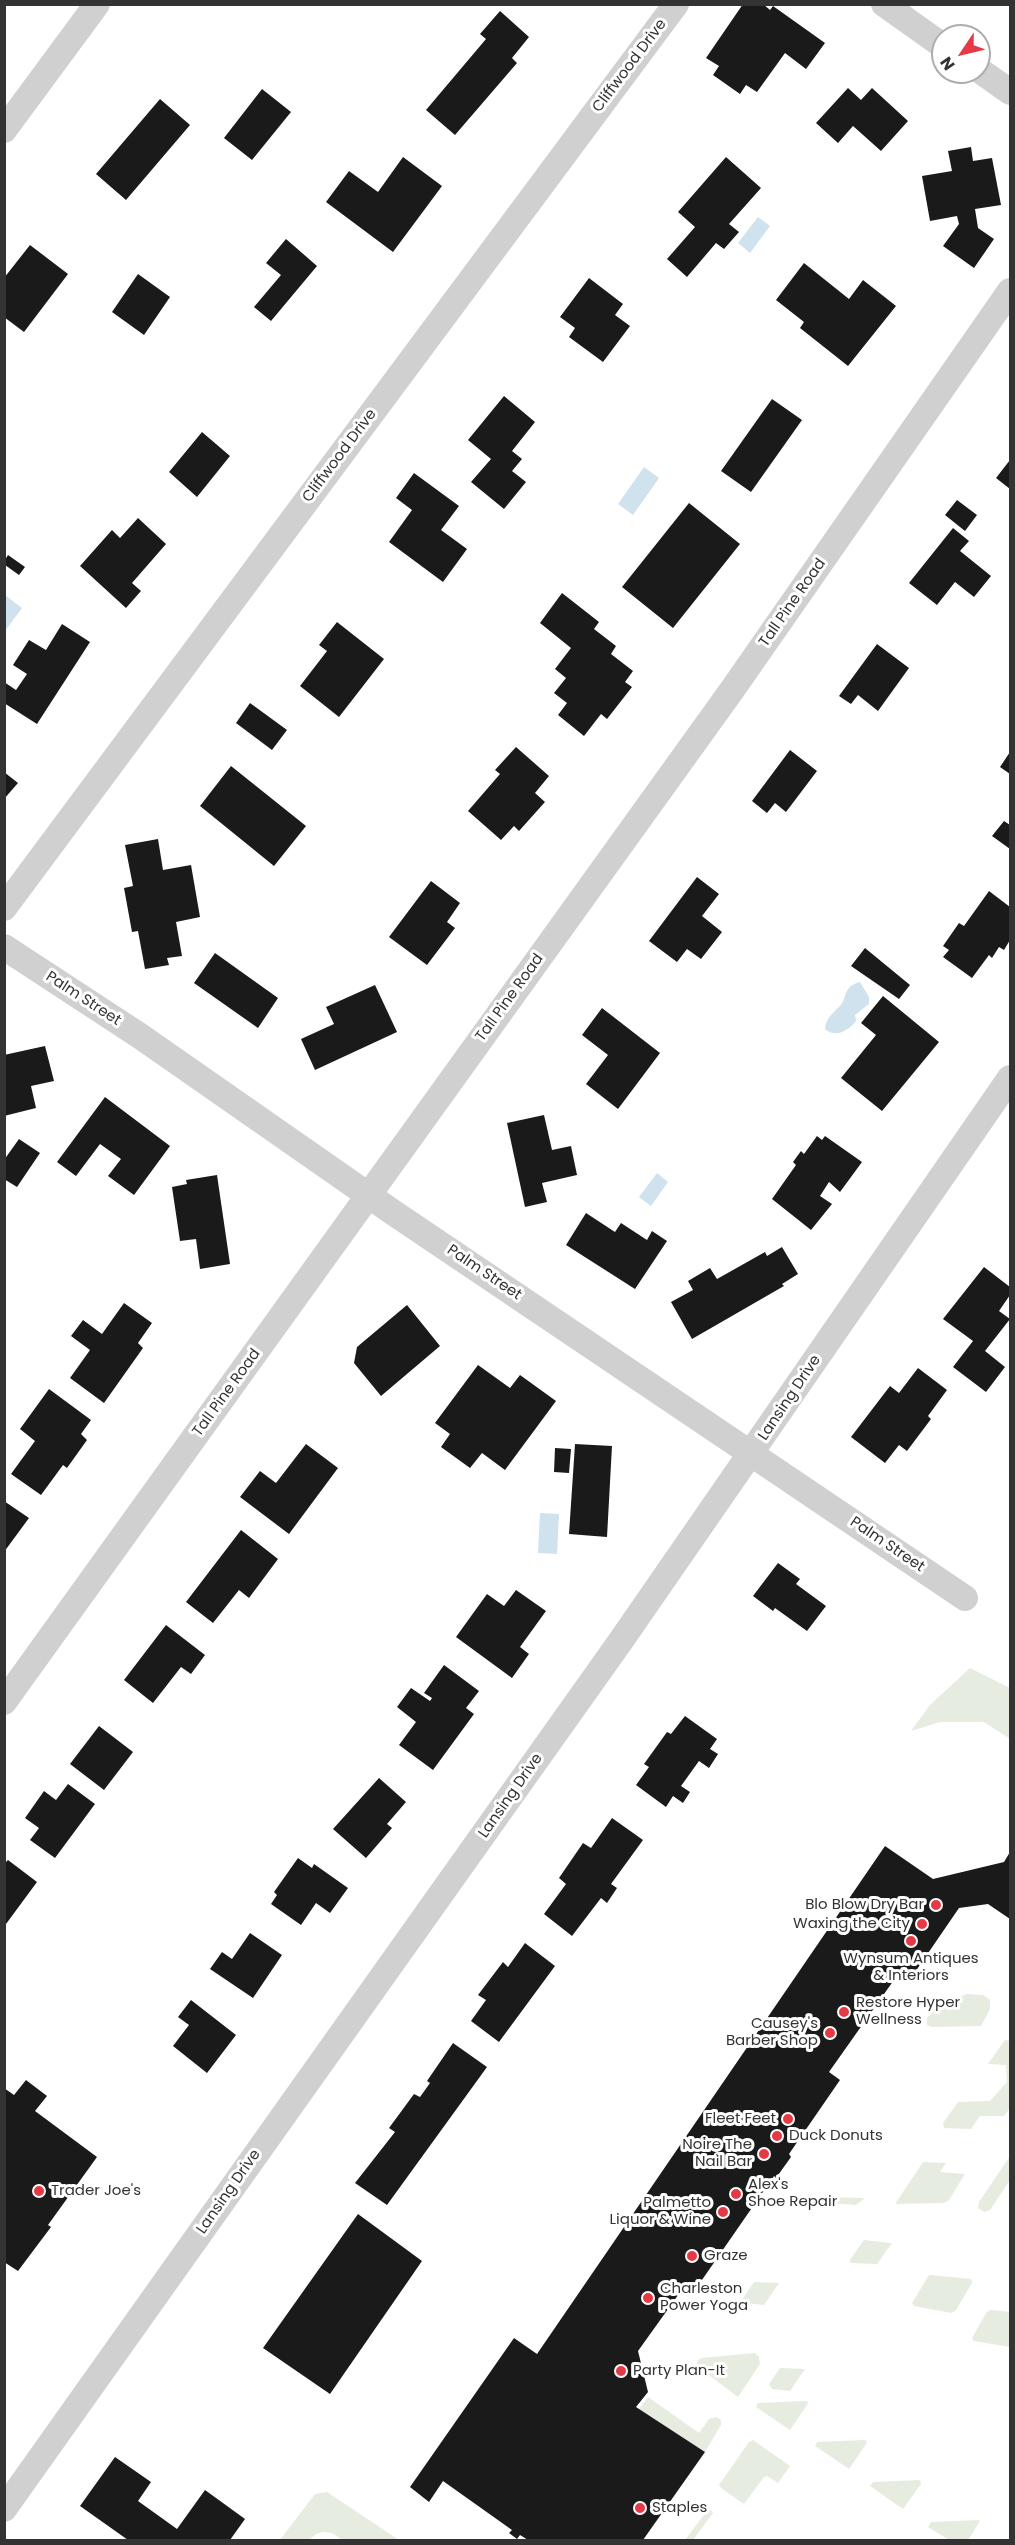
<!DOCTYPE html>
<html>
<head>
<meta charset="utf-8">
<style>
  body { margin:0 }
  #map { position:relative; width:1015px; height:2545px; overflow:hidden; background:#fff; font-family:Poppins,sans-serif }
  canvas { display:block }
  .frame { position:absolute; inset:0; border:6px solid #333; pointer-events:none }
  .north { position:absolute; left:931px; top:24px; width:60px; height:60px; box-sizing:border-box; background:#fff; border:2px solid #adadad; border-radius:50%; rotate:235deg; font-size:16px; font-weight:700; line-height:24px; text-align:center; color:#333 }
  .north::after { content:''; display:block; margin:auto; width:21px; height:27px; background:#e63946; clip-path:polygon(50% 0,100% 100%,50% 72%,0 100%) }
</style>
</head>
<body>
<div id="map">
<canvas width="1015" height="2545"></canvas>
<div class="frame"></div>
<div class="north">N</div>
</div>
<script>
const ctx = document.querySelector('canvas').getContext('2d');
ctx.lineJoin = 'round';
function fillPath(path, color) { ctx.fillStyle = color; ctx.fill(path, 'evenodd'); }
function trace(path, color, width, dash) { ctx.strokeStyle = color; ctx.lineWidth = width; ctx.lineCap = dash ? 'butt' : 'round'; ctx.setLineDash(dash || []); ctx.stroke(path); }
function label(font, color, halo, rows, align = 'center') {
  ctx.font = font + ' Poppins,sans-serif'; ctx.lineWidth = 6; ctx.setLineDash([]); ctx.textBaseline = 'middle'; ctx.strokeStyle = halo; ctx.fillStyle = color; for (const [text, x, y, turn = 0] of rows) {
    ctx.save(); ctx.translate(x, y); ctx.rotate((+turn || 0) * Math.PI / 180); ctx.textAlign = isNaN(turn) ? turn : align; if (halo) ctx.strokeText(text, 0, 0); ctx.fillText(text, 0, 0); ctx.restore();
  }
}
fillPath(new Path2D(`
  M970,1668L1010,1688V1739L984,1722H940L911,1731L930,1705Z
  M967,1994L983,1995L990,2000V2009L981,2026L932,2027L927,2025V2018L943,2002Z
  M1005,2040L1010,2041V2108L1004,2116H980L971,2129L944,2128L943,2123L958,2102L990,2101L1007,2082L1006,2065L988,2064Z
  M1010,2156V2180L990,2210L984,2212L978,2208L979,2202Z
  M923,2162L946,2163L940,2172L965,2174L949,2200L944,2203L895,2204Z
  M813,2197L865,2198L856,2205L813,2202L811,2200Z
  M864,2240L891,2243H892L877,2264L850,2263V2260Z
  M929,2275L971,2279L972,2283L956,2310L952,2313L914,2306L912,2303Z
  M754,2282L779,2283L764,2305L746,2303L743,2298Z
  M990,2310L1010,2312V2347L974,2341L972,2338L986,2313Z
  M755,2353L759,2357L760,2364L738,2397L697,2366V2361L701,2358Z
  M780,2368L805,2369L790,2391L772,2389L769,2384Z
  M648,2397L699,2433L709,2419L716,2417L721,2420V2425L705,2452L639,2409Z
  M805,2401L808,2402L807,2405L790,2430L756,2407L758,2403Z
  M753,2440L790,2466L778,2483L767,2476L764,2477L744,2504L721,2488L719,2485L749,2442Z
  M864,2440L867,2441L866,2444L849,2469L815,2446L817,2442Z
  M920,2480L921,2484L903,2509L870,2486L873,2482Z
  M327,2492L399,2540H342L332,2533L323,2532L316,2534L309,2540H280L315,2494Z
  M709,2508L713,2513L693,2540H685Z
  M978,2520L980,2521L968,2540H949L928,2527L931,2522Z`), '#e6ecdf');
fillPath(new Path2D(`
  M758,217L770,226L750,253L738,243Z
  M644,467L659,478L633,515L618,504Z
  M5,595L22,608L5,631Z
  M860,982L869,997V1004L855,1015L856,1021C849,1031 835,1038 825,1029C826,1018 832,1014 840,1006C848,997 842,987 860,982Z
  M657,1173L668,1182L651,1206L639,1197Z
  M540,1513L559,1514L557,1554L538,1553Z`), '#cfe2ee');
fillPath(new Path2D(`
  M743,4H763L770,10L773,6L825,43L806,69L785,53L757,92L746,85L740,94L713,75L719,66L706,58Z
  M500,11L529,37L512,58L517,63L455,135L426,110L486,39L480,34Z
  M848,88L861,100L872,88L908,121L881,151L853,126L838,143L816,123Z
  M262,89L291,112L252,160L224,138Z
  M160,99L190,125L126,200L96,174Z
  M971,147L973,161L992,158L1001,205L975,209L978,228L994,239L974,268L943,246L959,224L957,216L930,221L922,176L952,171L948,151Z
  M403,157L442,186L393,252L326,202L349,171L378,192Z
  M726,157L761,188L729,224L739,232L724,249L716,243L687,277L667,259L695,227L678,212Z
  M286,239L317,266L271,321L254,307L281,275L266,263Z
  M30,245L68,274L24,332L4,317V278Z
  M804,263L849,299L863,280L896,306L848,366L800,328L804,322L776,300Z
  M138,274L170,297L144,335L112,312Z
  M589,278L623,304L615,315L630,326L603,362L569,337L575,328L560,317Z
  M504,396L535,422L512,451L522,459L512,471L526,482L504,509L471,482L491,459L468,440Z
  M772,399L802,420L751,492L721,471Z
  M202,432L230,456L197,497L169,472Z
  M1010,460V489L996,478Z
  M414,473L459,506L441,530L467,549L443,582L389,542L412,510L396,498Z
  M957,500L977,515L965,531L945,515Z
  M689,503L740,544L673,628L622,587Z
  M138,518L166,544L132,583L141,591L126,608L80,566L112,530L120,538Z
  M953,528L969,541L960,551L991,576L974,597L955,582L937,605L909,583Z
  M8,555L25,567L19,575L5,565V560Z
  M562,593L599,622L594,629L616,646L611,654L633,671L625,682L632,687L607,719L601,714L584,736L558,715L567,703L554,693L566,678L555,669L571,648L540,623Z
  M337,622L384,659L339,717L300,686L327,651L319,645Z
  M62,624L90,642L37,724L4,703V682L16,690L27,674L13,665L29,640L46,650Z
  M877,644L909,668L878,711L858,695L851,704L839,696Z
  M250,703L287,730L272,750L236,723Z
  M516,747L549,776L535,793L545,802L519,831L514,826L501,840L468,811L500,774L495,770Z
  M790,750L817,771L786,812L775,803L767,813L752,801Z
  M1010,752V774L1000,767Z
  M231,766L306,826L274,866L200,806Z
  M4,772L18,783L4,799Z
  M1004,821L1010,825V849L992,836Z
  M158,839L163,870L191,865L200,917L176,922L182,956L167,958L169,965L145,969L138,931L132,932L124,888L133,886L125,845Z
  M697,877L719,894L702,916L722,932L701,959L687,949L677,962L649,941Z
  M431,881L460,903L447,922L455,928L427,965L389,937Z
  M989,891L1010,907V940L1004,950L999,947L992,958L989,955L972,978L943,957L949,950L943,946L959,923L964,926Z
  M865,948L910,985L899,999L851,966Z
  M215,953L278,998L258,1028L194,983Z
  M375,985L397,1032L315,1070L301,1039L334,1024L326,1007Z
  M883,996L939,1042L882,1111L841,1078L876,1035L861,1023Z
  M602,1008L660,1053L618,1109L586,1084L608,1055L582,1035Z
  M45,1046L54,1081L31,1086L36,1108L4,1116V1055Z
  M105,1097L170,1146L134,1195L108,1176L121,1159L100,1144L76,1176L57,1162Z
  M544,1115L552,1150L571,1146L577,1175L542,1183L547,1202L525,1207L507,1123Z
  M817,1136L822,1140L825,1136L862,1162L840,1192L829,1182L820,1196L832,1204L811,1230L772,1199L796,1165L793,1162L801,1151L804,1154Z
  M19,1139L40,1153L17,1187L4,1179V1160Z
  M217,1175L230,1264L200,1269L196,1239L180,1241L172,1187L187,1184L186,1180Z
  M586,1213L615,1232L621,1223L647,1240L652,1231L667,1241L635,1289L566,1245Z
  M782,1247L798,1274L782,1284L784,1286L692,1339L671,1302L693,1290L688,1281L710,1268L717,1279L765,1252L767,1256Z
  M984,1267L1010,1287V1295L999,1311L1010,1319L985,1351L1005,1367L986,1392L953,1367L973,1341L943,1319Z
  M124,1303L152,1323L138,1343L143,1348L104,1403L70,1378L90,1350L71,1336L83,1320L102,1334Z
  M407,1305L440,1346L381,1396L354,1363L357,1347Z
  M478,1365L510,1388L520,1375L556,1401L505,1470L482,1453L470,1468L441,1447L450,1434L435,1423Z
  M918,1368L947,1390L928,1416L931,1419L907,1451L899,1445L885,1463L851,1437L890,1386L899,1393Z
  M49,1389L91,1420L81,1434L87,1440L67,1468L63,1465L41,1495L11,1474L35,1441L20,1429Z
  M306,1444L338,1468L289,1534L240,1497L260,1471L276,1483Z
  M575,1444L612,1446L607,1537L569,1534Z
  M555,1448L571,1449L569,1473L554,1472Z
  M4,1501L29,1518L4,1552Z
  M241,1530L278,1559L249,1598L239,1590L213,1623L186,1602Z
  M778,1563L800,1579L796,1584L826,1606L807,1631L775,1608L773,1611L753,1596Z
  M516,1590L546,1611L520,1647L529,1654L512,1678L456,1637L487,1594L504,1606Z
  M166,1625L205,1655L191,1674L181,1667L153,1703L124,1680Z
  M444,1665L479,1691L466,1708L474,1714L433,1770L399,1745L416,1722L397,1707L411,1688L430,1701L432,1698L424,1693Z
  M685,1716L717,1739L710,1749L718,1754L709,1768L699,1761L681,1786L690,1792L683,1803L673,1796L666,1807L636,1785L649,1767L644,1764L667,1732L671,1734Z
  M99,1726L133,1752L104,1790L70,1764Z
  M379,1778L406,1802L387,1824L392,1828L366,1858L333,1829Z
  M68,1784L95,1804L55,1858L30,1840L39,1828L25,1818L44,1791L56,1800Z
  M612,1818L643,1840L611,1884L617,1888L607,1903L601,1898L572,1936L544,1914L566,1884L559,1878L583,1843L591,1848Z
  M885,1846L933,1879L1004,1862L1010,1852V1919L988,1904L959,1908L911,1978L901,1970L829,2072L840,2080L789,2154L791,2157L776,2178L774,2176L695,2290L686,2284L638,2351L648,2392L636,2407L705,2452L643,2540H528L520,2535L517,2539L509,2533L512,2530L443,2481L429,2502L410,2487L514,2338L537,2354Z
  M298,1858L312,1868L314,1864L348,1888L330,1913L316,1903L301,1925L271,1904L277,1895L274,1892Z
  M8,1860L37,1882L6,1924L4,1864Z
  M250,1933L282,1955L253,1998L210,1969L222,1952L232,1959Z
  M525,1943L555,1966L499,2042L471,2021L486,2000L478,1995L503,1962L508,1967Z
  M191,2000L236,2035L207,2073L173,2046L189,2025L178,2017Z
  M453,2043L487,2067L387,2205L355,2183L395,2132L389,2128L414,2094L420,2097L430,2083L427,2081Z
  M26,2080L47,2096L35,2111L97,2157L48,2225L51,2227L18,2271L4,2262V2088L14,2095Z
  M358,2214L422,2261L330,2394L263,2348Z
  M115,2457L151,2482L138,2501L177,2529L205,2490L245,2519L230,2540H128L80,2506Z`), '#1a1a1a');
trace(new Path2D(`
  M884,4L943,46
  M979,70L1010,92
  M4,130L97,4
  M4,908L676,4
  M4,947L140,1036L391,1211L965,1598
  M4,1702L732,690L1010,291
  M4,2509L620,1642L1010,1078`), '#d0d0d0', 26);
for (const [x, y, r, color] of [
  [936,1905,6,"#e63946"],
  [922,1924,6,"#e63946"],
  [911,1941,6,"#e63946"],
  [844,2012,6,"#e63946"],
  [830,2033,6,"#e63946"],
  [788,2119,6,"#e63946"],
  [777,2136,6,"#e63946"],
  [764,2154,6,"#e63946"],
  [39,2191,6,"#e63946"],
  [736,2194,6,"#e63946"],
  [723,2212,6,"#e63946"],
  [692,2256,6,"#e63946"],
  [648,2298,6,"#e63946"],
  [621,2371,6,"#e63946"],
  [640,2508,6,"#e63946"]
]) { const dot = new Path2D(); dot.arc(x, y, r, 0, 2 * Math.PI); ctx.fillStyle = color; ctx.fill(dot); trace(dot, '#fff', 2); }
label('15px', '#333', '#fff', [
  ["Cliffwood Drive",630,66,-53],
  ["Cliffwood Drive",340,456,-53],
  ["Tall Pine Road",793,603,-55],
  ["Tall Pine Road",510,998,-54],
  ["Palm Street",83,999,33],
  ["Palm Street",484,1273,34],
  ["Tall Pine Road",227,1393,-54],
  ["Lansing Drive",790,1398,-56],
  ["Palm Street",887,1545,34],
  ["Lansing Drive",511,1796,-55],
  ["Lansing Drive",229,2192,-55]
]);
label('15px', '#333', '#fff', [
  ["Blo Blow Dry Bar",924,1905,"right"],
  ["Waxing the City",910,1924,"right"],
  ["Wynsum Antiques",911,1959,"center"],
  ["& Interiors",911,1976,"center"],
  ["Restore Hyper",856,2003],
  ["Wellness",856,2020],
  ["Causey's",818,2024,"right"],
  ["Barber Shop",818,2041,"right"],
  ["Fleet Feet",776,2119,"right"],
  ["Duck Donuts",789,2136],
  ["Noire The",752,2145,"right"],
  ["Nail Bar",752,2162,"right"],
  ["Alex's",748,2185],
  ["Shoe Repair",748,2202],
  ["Trader Joe's",51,2191],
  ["Palmetto",711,2203,"right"],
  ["Liquor & Wine",711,2220,"right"],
  ["Graze",704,2256],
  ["Charleston",660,2289],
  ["Power Yoga",660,2306],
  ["Party Plan-It",633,2371],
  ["Staples",652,2508]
], 'left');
</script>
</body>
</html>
